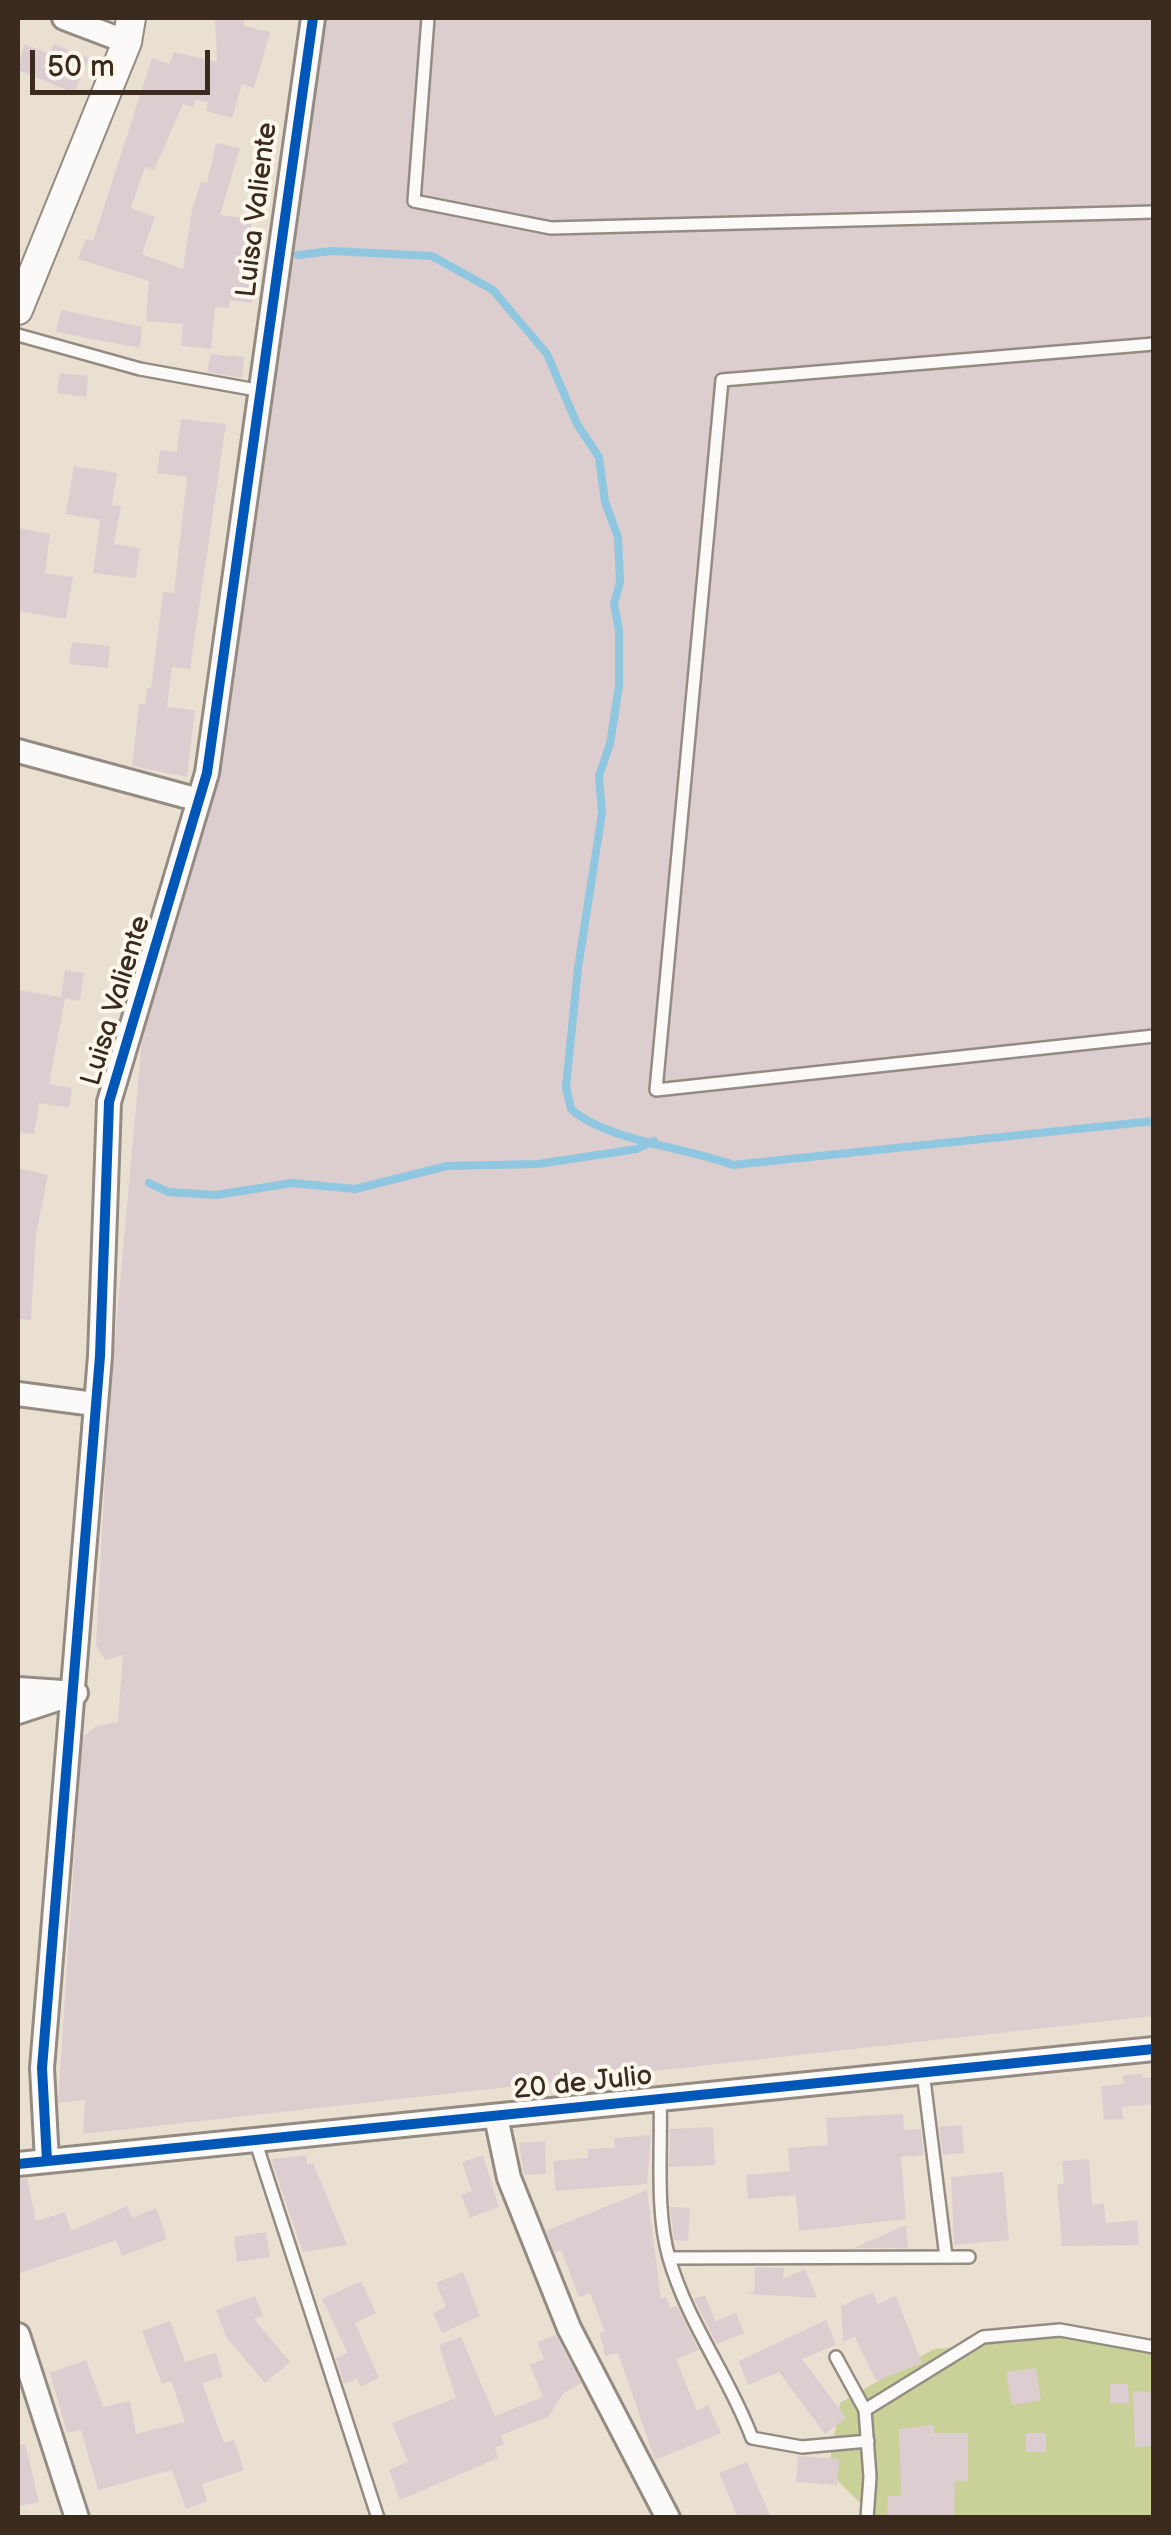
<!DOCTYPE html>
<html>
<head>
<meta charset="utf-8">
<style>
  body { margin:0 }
  #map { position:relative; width:1171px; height:2535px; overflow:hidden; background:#eae0d2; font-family:"Balsamiq Sans",sans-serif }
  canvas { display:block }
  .frame { position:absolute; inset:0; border:20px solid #3b2a1e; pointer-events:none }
  .scale { position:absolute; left:30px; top:50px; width:180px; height:45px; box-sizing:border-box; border:5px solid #3b2a1e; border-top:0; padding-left:12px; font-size:30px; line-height:35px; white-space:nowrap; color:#3b2a1e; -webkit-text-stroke:8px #fbf7ec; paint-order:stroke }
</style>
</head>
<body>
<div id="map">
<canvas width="1171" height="2535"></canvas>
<div class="frame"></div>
<div class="scale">50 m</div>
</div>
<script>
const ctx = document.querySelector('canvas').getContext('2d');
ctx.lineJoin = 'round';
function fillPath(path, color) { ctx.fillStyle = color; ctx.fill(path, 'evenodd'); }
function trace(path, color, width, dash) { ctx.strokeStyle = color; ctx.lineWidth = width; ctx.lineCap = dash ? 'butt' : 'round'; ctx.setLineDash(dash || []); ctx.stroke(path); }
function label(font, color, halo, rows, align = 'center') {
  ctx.font = font + ' "Balsamiq Sans",sans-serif'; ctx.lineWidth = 8; ctx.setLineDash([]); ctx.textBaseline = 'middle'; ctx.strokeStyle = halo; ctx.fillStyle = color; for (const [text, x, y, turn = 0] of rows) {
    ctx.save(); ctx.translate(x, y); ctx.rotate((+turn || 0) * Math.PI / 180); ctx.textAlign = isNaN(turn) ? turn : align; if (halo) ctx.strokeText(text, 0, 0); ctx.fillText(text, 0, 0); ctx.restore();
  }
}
fillPath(new Path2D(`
  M325,18H1153V2016L83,2134L85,2100L58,2103L82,1738L96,1726L118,1722L123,1655L105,1660L96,1645L109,1404L143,1029L218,769L250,569Z`), '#dccdcf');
fillPath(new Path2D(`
  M1097,2334L1153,2352V2517H874L828,2471L840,2403L934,2349Z`), '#c9d198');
trace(new Path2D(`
  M298,255L332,251L432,256L493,290L547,354L577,424L599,457L605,502L618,537L620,582L614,604L619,630V686L610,744L599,776L602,813L578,968L566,1087L571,1109C607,1141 685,1147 733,1165L1154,1121
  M149,1183L168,1192L216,1195L292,1183L355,1189L447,1166L538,1164L637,1149L654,1141`), '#8ec7df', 8);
fillPath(new Path2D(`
  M215,18H244V26L270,32L254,88L242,84L232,118L206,111L208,102L195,100L193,107L183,104L154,170L145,167L131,208L155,217L142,254L183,269L192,210L201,182L207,183L216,143L240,148L220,215L252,219L246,263L256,264L252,303L230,300L229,308L215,307L211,349L181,346L183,324L146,321L149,281L78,259L86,239L93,241L152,58L169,64L174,52L217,62Z
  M24,44L50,54L54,44L89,58L74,93L18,70Z
  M61,310L142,327L140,348L56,332Z
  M211,354L244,357L242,378L207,372Z
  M60,373L88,376L86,397L57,393Z
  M181,419L226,424L190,669L172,667L167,707L195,710L187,777L132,766L139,704H145L147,688H151L163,592L174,593L187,477L157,473L160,450L177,452Z
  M74,466L117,473L112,505L121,506L114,544L140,548L136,578L93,573L100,520L66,514Z
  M18,528L50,534L45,573L73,577L66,619L18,611Z
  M72,642L110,646L108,668L69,664Z
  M65,970L84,973L80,1001L65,998L49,1084L72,1088L69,1108L39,1103L34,1134L18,1132V990L61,997Z
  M18,1168L48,1175L36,1234L31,1320L18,1319Z
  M1142,2074L1143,2078L1154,2077V2104L1122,2107L1123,2119L1104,2120L1101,2086L1124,2084L1123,2075Z
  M903,2114L904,2130L921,2129L924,2155L901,2157L906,2219L799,2231L796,2195L748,2199L746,2175L790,2171L788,2148L828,2145L826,2118Z
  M962,2125L964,2153L943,2155L939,2127Z
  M713,2127L715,2165L669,2167L670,2129Z
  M651,2135L647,2184L556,2191L553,2161L588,2158V2149L615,2148L614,2138Z
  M545,2141L546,2174L524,2175L519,2143Z
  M306,2155L307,2165L313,2163L347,2245L303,2252L271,2159Z
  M483,2155L499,2207L470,2218L461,2195L472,2191L462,2162Z
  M1089,2159L1092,2205L1104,2204L1106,2223L1137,2220L1139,2245L1062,2246L1057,2184H1064L1062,2161Z
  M1003,2172L1009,2240L954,2245L951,2177Z
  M27,2178L36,2221L65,2212L71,2231L127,2206L132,2218L156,2208L167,2239L122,2256L116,2240L18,2274V2179Z
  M647,2190L661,2299L666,2297L670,2308L677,2306L699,2350L676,2359L697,2411L708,2405L721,2433L655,2460L618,2353L605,2356L600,2333L605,2332L590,2293L579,2297L561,2250L555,2253L546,2231Z
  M670,2207L690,2208L688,2241L674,2240Z
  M906,2225L908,2248H854Z
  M266,2232L270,2257L237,2262L234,2237Z
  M755,2267L784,2268L783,2279L805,2269L817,2298L747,2294L754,2292Z
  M463,2272L480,2316L442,2333L433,2313L446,2307L436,2283Z
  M361,2281L376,2313L355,2323L379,2378L360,2387L357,2378L344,2384L336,2358L348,2353L322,2299Z
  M873,2292L878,2304L896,2296L922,2363L876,2381L855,2337L843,2342L841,2306Z
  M705,2295L715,2321L736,2313L744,2333L717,2344L694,2299Z
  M255,2296L263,2316L254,2319L290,2362L265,2383L226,2337L216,2310Z
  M826,2320L836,2345L802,2359L846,2418L825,2434L779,2372L748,2385L739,2361Z
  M170,2321L185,2362L216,2353L223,2377L202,2383L224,2443L234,2440L244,2470L202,2484L207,2501L186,2509L172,2470L98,2490L81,2430L67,2433L50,2373L86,2360L103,2407L130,2401L136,2434L185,2422L171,2381L162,2384L142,2331Z
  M556,2335L581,2383L564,2393L548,2417L501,2435L504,2444L495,2448L498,2458L400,2500L389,2470L408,2462L392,2423L456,2398L439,2345L461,2337L495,2416L543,2397L530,2365L544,2359L537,2342Z
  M1036,2368L1041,2400L1012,2405L1006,2372Z
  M1110,2384H1128L1129,2403H1110Z
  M1133,2391L1154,2393V2446L1135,2447Z
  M933,2425L934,2433H968V2481H955L954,2518H887L888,2496H901L899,2429Z
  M1026,2433H1046V2452H1026Z
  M25,2444L39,2502L18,2506V2445Z
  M798,2456L839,2459L837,2485L796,2482Z
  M747,2462L771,2518H738L719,2473Z`), '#dccdd0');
const service = new Path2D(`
  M428,18L414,201L551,228L1154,212
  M18,335L140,369L262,391
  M1154,344L722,380L656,1090L1154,1036
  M923,2072L946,2257
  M660,2098C662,2149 655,2209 669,2258C688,2324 729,2376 752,2438L802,2447L868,2441
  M255,2140L378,2518
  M669,2258L969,2257
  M836,2357L865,2410L870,2477L867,2518
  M865,2410L983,2337L1060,2330L1154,2347`);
const minor = new Path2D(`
  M64,18L127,42
  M18,751L199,800
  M18,1394L94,1404
  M18,1689L62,1692
  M18,1712L76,1693
  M496,2117L509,2178L569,2328L668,2518
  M47,2161L42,2068L100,1356L109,1102L207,773L313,18
  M18,2164L1154,2049
  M18,2335L77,2518`);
const tertiary = new Path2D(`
  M18,310L127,42L131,18`);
trace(service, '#948c82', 16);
trace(minor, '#948c82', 28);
trace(tertiary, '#948c82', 32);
trace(service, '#fcfaf8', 11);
trace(minor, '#fcfaf8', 22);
trace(tertiary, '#fcfaf8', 28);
trace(new Path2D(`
  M47,2161L42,2068L100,1356L109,1102L207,773L313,18
  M18,2164L1154,2049`), '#0057b8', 10);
label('28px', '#3b2a1e', '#fbf7ec', [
  ["Luisa Valiente",258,210,-83],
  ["Luisa Valiente",117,1001,-73],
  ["20 de Julio",583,2084,-6]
]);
</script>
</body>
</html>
